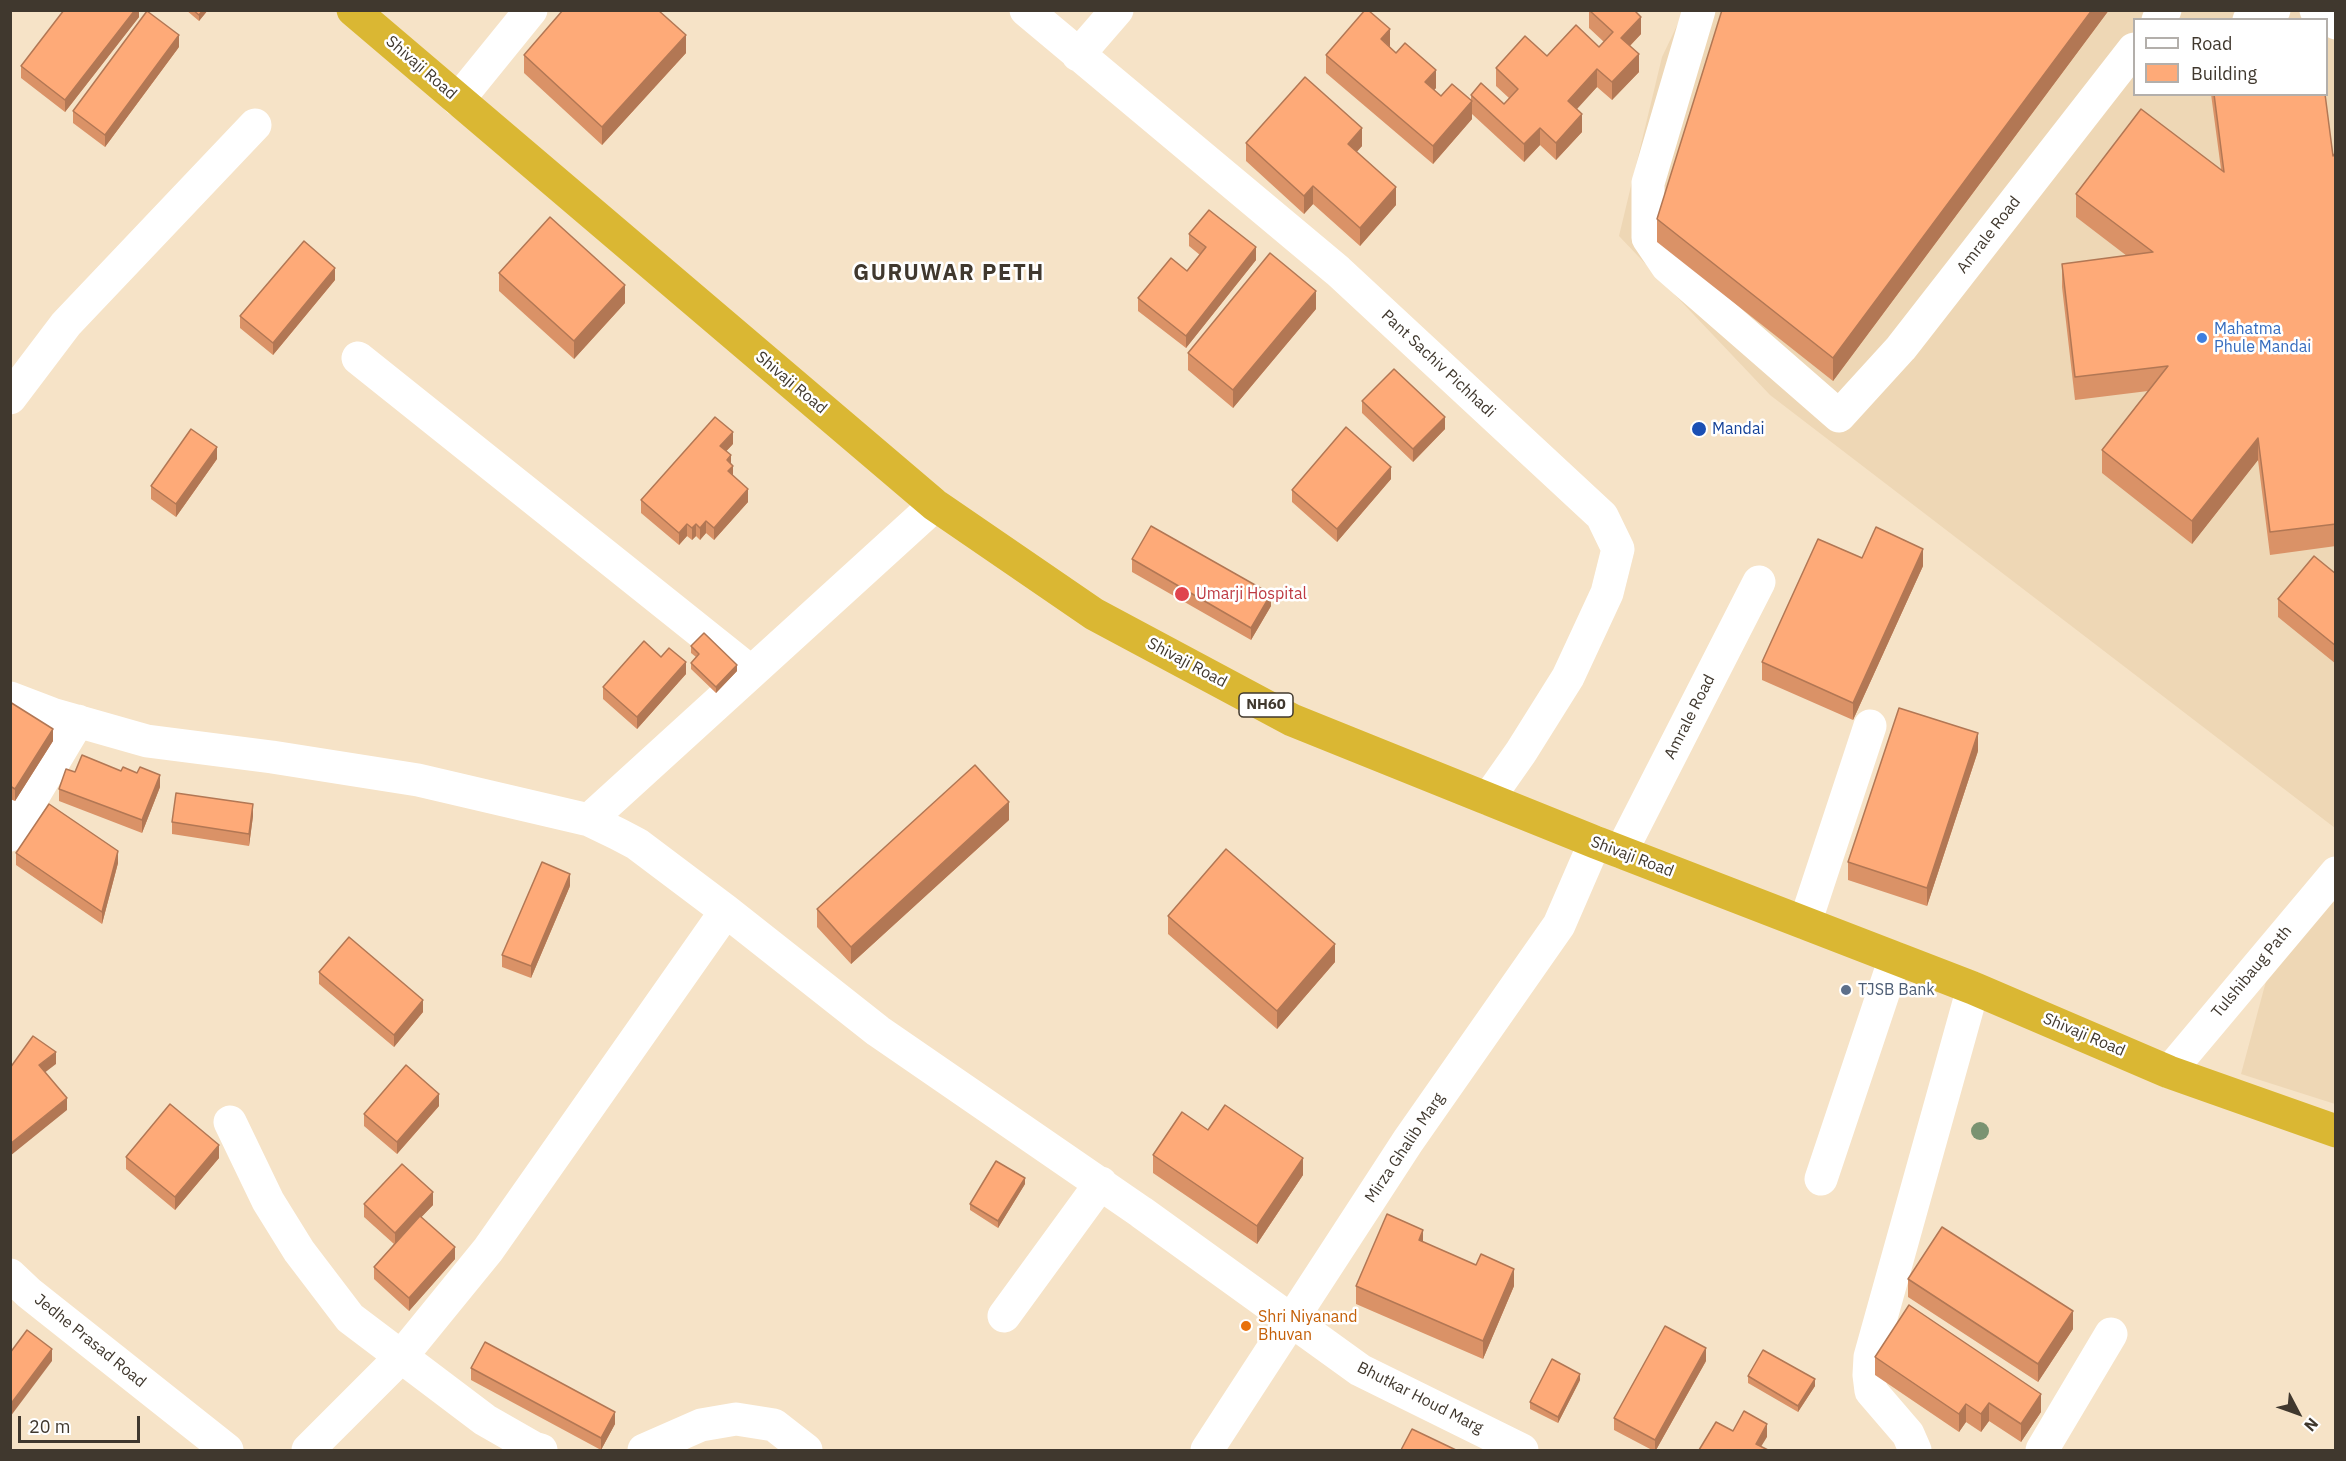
<!DOCTYPE html>
<html>
<head>
<meta charset="utf-8">
<style>
  body { margin:0 }
  #map { position:relative; width:2346px; height:1461px; overflow:hidden; background:#f6e3c7; font-family:"IBM Plex Sans",sans-serif }
  canvas { display:block }
  .frame { position:absolute; inset:0; border:12px solid #40382e; pointer-events:none }
  .legend { position:absolute; left:2133px; top:18px; width:195px; height:78px; box-sizing:border-box; background:#fff; border:2px solid #b3afab; margin:0; padding:8px 10px; list-style:none; font-size:18px; color:#40382e }
  .legend li { display:flex; align-items:center; gap:12px; height:30px }
  .legend b { width:30px; border:2px solid #b3afab }
  .north { position:absolute; left:2268px; top:1383px; width:60px; height:60px; -webkit-text-stroke:4px #fff; paint-order:stroke; rotate:131deg; font-size:16px; font-weight:700; line-height:24px; text-align:center; color:#40382e }
  .north::after { content:''; display:block; margin:auto; width:21px; height:27px; background:#40382e; clip-path:polygon(50% 0,100% 100%,50% 72%,0 100%) }
  .scale { position:absolute; left:18px; top:1416px; width:122px; height:27px; box-sizing:border-box; border:3px solid #40382e; border-top:0; padding-left:8px; font-size:18px; line-height:21px; white-space:nowrap; color:#40382e; -webkit-text-stroke:4px #fff; paint-order:stroke }
</style>
</head>
<body>
<div id="map">
<canvas width="2346" height="1461"></canvas>
<div class="frame"></div>
<ul class="legend">
<li><b style="height:8px;background:#fff"></b>Road</li>
<li><b style="height:16px;background:#feaa78"></b>Building</li>
</ul>
<div class="north">N</div>
<div class="scale">20 m</div>
</div>
<script>
const ctx = document.querySelector('canvas').getContext('2d');
ctx.lineJoin = 'round';
function fillPath(path, color) { ctx.fillStyle = color; ctx.fill(path, 'evenodd'); }
function trace(path, color, width, dash) { ctx.strokeStyle = color; ctx.lineWidth = width; ctx.lineCap = dash ? 'butt' : 'round'; ctx.setLineDash(dash || []); ctx.stroke(path); }
function label(font, color, halo, rows, align = 'center') {
  ctx.font = font + ' "IBM Plex Sans",sans-serif'; ctx.lineWidth = 5; ctx.setLineDash([]); ctx.textBaseline = 'middle'; ctx.strokeStyle = halo; ctx.fillStyle = color; for (const [text, x, y, turn = 0] of rows) {
    ctx.save(); ctx.translate(x, y); ctx.rotate((+turn || 0) * Math.PI / 180); ctx.textAlign = isNaN(turn) ? turn : align; if (halo) ctx.strokeText(text, 0, 0); ctx.fillText(text, 0, 0); ctx.restore();
  }
}
fillPath(new Path2D(`
  M1684,11H2335V828L1770,395L1619,236L1662,57ZM2134,20H2326V94H2134Z
  M2335,887V1104L2241,1074L2272,959Z`), '#eed7b5');
trace(new Path2D(`
  M1026,10L1338,271L1602,516L1618,549L1607,593L1568,677L1521,752L1488,799
  M1699,10L1648,183V238L1667,266L1839,416L1901,348L2134,49
  M2316,10L2336,23
  M2158,20L2165,10
  M2249,20L2274,10
  M1078,55L1117,10
  M458,100L531,10
  M358,358L751,672
  M10,398L66,324L255,125
  M10,698L52,714L147,741L272,757L418,780L589,820L618,834L637,844L726,911L878,1031L1141,1212L1360,1370L1522,1450
  M589,820L935,505
  M10,835L78,721
  M1621,852L1759,582
  M1805,923L1870,726
  M2169,1072L2336,873
  M230,1122L268,1201L299,1251L350,1318L485,1420L534,1448L541,1450
  M1821,1179L1895,958
  M10,1275L29,1293L227,1450
  M1004,1316L1101,1183
  M308,1450L400,1358L488,1250L726,911
  M644,1450L701,1425L736,1419L774,1425L806,1450
  M1207,1450L1408,1141L1559,925L1595,842
  M1915,1450L1908,1434L1871,1391L1869,1375L1870,1357L1973,988
  M2042,1450L2111,1334`), '#fff', 33);
trace(new Path2D(`
  M353,10L935,505L1094,614L1292,720L1595,842L1973,988L2169,1072L2336,1131`), '#dab733', 33);
ctx.fillStyle = '#7a9371';
for (const [x, y] of [
  [1980,1131]
]) { ctx.beginPath(); ctx.arc(x, y, 9, 0, 2 * Math.PI); ctx.fill(); }
fillPath(new Path2D(`
  M139,10V17L65,112L21,78V66Z
  M186,10H208L199,21Z
  M1589,10L1641,34L1630,46L1639,72L1612,100L1597,87L1576,109L1582,132L1556,160L1540,145L1524,162L1472,114V119L1433,164L1326,73V55L1390,47L1436,88L1434,90L1441,96L1471,100V95L1504,104L1509,98L1496,86V68L1547,56L1599,47L1604,42L1589,28Z
  M2109,10L1833,381L1657,242V219Z
  M179,47L105,147L73,123V111Z
  M686,53L602,145L524,73V55Z
  M2211,94H2325L2333,156L2336,152V546L2270,555L2258,460L2192,544L2102,473V450L2148,391L2075,400L2062,287V264L2127,256L2076,217V194L2221,169Z
  M1246,143L1362,146L1356,152L1396,205L1360,246L1313,204L1304,214L1246,161Z
  M1189,234L1256,260L1186,348L1138,311V298L1187,271L1200,255L1189,246Z
  M499,273L625,303L574,359L499,291Z
  M335,280L273,355L240,328V316Z
  M1316,309L1233,408L1188,370V353Z
  M1362,401L1445,429L1413,462L1362,413Z
  M733,444L726,451L731,463L733,476L748,502L714,540L706,533L700,540L696,536L692,540L687,536L679,545L641,513V500Z
  M217,459L176,517L151,499V486Z
  M1391,479L1337,542L1292,502V490Z
  M1862,558L1923,566L1853,720L1762,680V662Z
  M1132,559L1271,606L1251,640L1132,572Z
  M2336,574V664L2278,617V599Z
  M691,646L737,671L716,693L691,669V663L696,657L691,653Z
  M661,657L686,674L637,729L603,699V687Z
  M10,702L53,741L15,801L10,799Z
  M1978,751L1927,906L1848,880V862Z
  M121,771L137,773L160,787L142,833L59,801V789L75,772Z
  M253,816L249,846L172,834V822Z
  M1009,820L851,964L817,927V909Z
  M16,853L118,863L102,924L16,865Z
  M570,886L531,978L502,967V955Z
  M1168,916L1335,962L1277,1029L1168,934Z
  M319,972L423,1012L394,1047L319,984Z
  M439,1106L397,1154L364,1126V1114Z
  M1208,1130L1303,1175L1257,1244L1153,1173V1155Z
  M126,1157L219,1158L175,1210L126,1169Z
  M1025,1184L998,1228L970,1210V1204Z
  M364,1204L433,1205L421,1217L455,1259L409,1311L374,1279V1267L394,1244L364,1217Z
  M1423,1242L1476,1265L1514,1286L1483,1359L1356,1304V1286Z
  M1908,1279L2073,1329L2038,1382L1908,1297Z
  M1875,1357L2041,1412L2021,1442L1989,1421L1981,1432L1966,1422L1959,1432L1875,1375Z
  M1706,1361L1656,1450H1652L1614,1430V1418Z
  M471,1368L615,1424L601,1450L471,1380Z
  M1748,1376L1815,1386L1798,1412L1748,1383Z
  M1580,1380L1558,1423L1530,1409V1402Z`), '#da9267');
fillPath(new Path2D(`
  M135,10H139V17L65,112V100Z
  M203,10H208L199,21V15Z
  M2092,10H2109L1833,381V358Z
  M1641,17V34L1621,55V38Z
  M1390,29V47L1381,39Z
  M179,35V47L105,147V135Z
  M686,35V53L602,145V127Z
  M1639,54V72L1612,100V82Z
  M1597,69V87L1568,119V101Z
  M1436,70V88L1425,100V82Z
  M1472,101V119L1433,164V146Z
  M1582,114V132L1556,160V143Z
  M1362,128V146L1348,162V144Z
  M1540,128V145L1524,162V144Z
  M1313,186V204L1304,214V196Z
  M1396,187V205L1360,246V228Z
  M1256,247V260L1186,348V336Z
  M335,268V280L273,355V343Z
  M625,285V303L574,359V341Z
  M1316,291V309L1233,408V390Z
  M1445,417V429L1413,462V449Z
  M733,432V444L720,458V446Z
  M2258,438V460L2192,544V521Z
  M217,447V459L176,517V504Z
  M731,455V467L727,460Z
  M733,466V478L728,471Z
  M1391,467V479L1337,542V529Z
  M748,489V502L714,540V528Z
  M706,521V533L700,540V528Z
  M687,524V536L679,545V533Z
  M696,524V536L692,540V528Z
  M1923,549V566L1853,720V703Z
  M1271,594V606L1251,640V628Z
  M686,662V674L637,729V717Z
  M737,665V671L716,693V687Z
  M53,729V741L15,801V789Z
  M1978,733V751L1927,906V888Z
  M160,775V787L142,833V820Z
  M1009,802V820L851,964V947Z
  M253,804V816L249,846V834Z
  M118,851V863L102,924V912Z
  M570,874V886L531,978V966Z
  M1335,944V962L1277,1029V1011Z
  M423,1000V1012L394,1047V1035Z
  M56,1052V1064L39,1077V1065Z
  M439,1094V1106L397,1154V1142Z
  M67,1098V1110L10,1156V1144Z
  M219,1145V1158L175,1210V1197Z
  M1303,1158V1175L1257,1244V1226Z
  M1025,1178V1184L998,1228V1221Z
  M433,1192V1205L395,1245V1233Z
  M1423,1230V1247L1419,1240Z
  M455,1247V1259L409,1311V1298Z
  M1514,1269V1286L1483,1359V1341Z
  M2073,1311V1329L2038,1382V1364Z
  M1706,1348V1361L1656,1450H1655V1440Z
  M52,1349V1361L10,1417V1405Z
  M1580,1374V1380L1558,1423V1417Z
  M1815,1379V1386L1798,1412V1406Z
  M2041,1394V1412L2021,1442V1424Z
  M1989,1403V1421L1981,1432V1414Z
  M1966,1404V1422L1959,1432V1414Z
  M615,1412V1424L601,1450V1438Z
  M1767,1424V1437L1759,1450L1756,1444Z`), '#b27754');
const building = new Path2D(`
  M64,10H135L65,100L21,66Z
  M193,10H203L199,15Z
  M563,10H658L686,35L602,127L524,55Z
  M1365,10H1368L1390,29L1381,39L1396,53L1405,43L1436,70L1425,82L1441,96L1452,84L1472,101L1433,146L1326,55Z
  M1589,10H1634L1641,17L1621,38L1639,54L1612,82L1597,69L1568,101L1582,114L1556,143L1540,128L1524,144L1471,95L1481,83L1504,104L1518,89L1496,68L1525,36L1547,56L1576,25L1599,47L1613,32Z
  M1722,10H2092L1833,358L1657,219Z
  M147,11L179,35L105,135L73,111Z
  M1305,77L1362,128L1348,144L1396,187L1360,228L1313,186L1304,196L1246,143Z
  M2214,94H2325L2333,156L2336,152V524L2270,532L2258,438L2192,521L2102,450L2168,366L2075,377L2062,264L2153,252L2076,194L2141,109L2224,172Z
  M1209,210L1256,247L1186,336L1138,298L1171,258L1187,271L1206,247L1189,234Z
  M550,217L625,285L574,341L499,273Z
  M304,241L335,268L273,343L240,316Z
  M1270,253L1316,291L1233,390L1188,353Z
  M1394,369L1445,417L1413,449L1362,401Z
  M715,417L733,432L720,446L731,455L727,460L733,466L728,471L748,489L714,528L706,521L700,528L696,524L692,528L687,524L679,533L641,500Z
  M1346,427L1391,467L1337,529L1292,490Z
  M191,429L217,447L176,504L151,486Z
  M1151,526L1271,594L1251,628L1132,559Z
  M1876,527L1923,549L1853,703L1762,662L1818,539L1862,558Z
  M2314,556L2336,574V646L2278,599Z
  M704,633L737,665L716,687L691,663L699,654L691,646Z
  M644,641L661,657L669,648L686,662L637,717L603,687Z
  M10,702L53,729L15,789L10,786Z
  M1899,708L1978,733L1927,888L1848,862Z
  M82,755L121,771L123,767L137,773L140,767L160,775L142,820L59,789L66,769L75,772Z
  M975,765L1009,802L851,947L817,909Z
  M176,793L253,804L249,834L172,822Z
  M49,804L118,851L102,912L16,853Z
  M1226,849L1335,944L1277,1011L1168,916Z
  M542,862L570,874L531,966L502,955Z
  M349,937L423,1000L394,1035L319,972Z
  M33,1036L56,1052L39,1065L67,1098L10,1144V1068Z
  M406,1065L439,1094L397,1142L364,1114Z
  M170,1104L219,1145L175,1197L126,1157Z
  M1225,1105L1303,1158L1257,1226L1153,1155L1182,1112L1208,1130Z
  M996,1161L1025,1178L998,1221L970,1204Z
  M402,1164L433,1192L395,1233L364,1204Z
  M1387,1214L1423,1230L1419,1240L1476,1265L1481,1254L1514,1269L1483,1341L1356,1286Z
  M420,1216L455,1247L409,1298L374,1267Z
  M1942,1227L2073,1311L2038,1364L1908,1279Z
  M1909,1305L2041,1394L2021,1424L1989,1403L1981,1414L1966,1404L1959,1414L1875,1357Z
  M1665,1326L1706,1348L1655,1440L1614,1418Z
  M27,1330L52,1349L10,1405V1353Z
  M485,1342L615,1412L601,1438L471,1368Z
  M1763,1350L1815,1379L1798,1406L1748,1376Z
  M1552,1359L1580,1374L1558,1417L1530,1402Z
  M1744,1411L1767,1424L1756,1444L1768,1450H1699L1716,1422L1733,1431Z
  M1412,1429L1456,1450H1401Z`);
fillPath(building, '#feaa78');
trace(building, '#b27754', 1.5);
for (const [x, y, r, color] of [
  [2202,338,6,"#3f7fe0"],
  [1699,429,8,"#1a4fb4"],
  [1182,594,8,"#e0444e"],
  [1846,990,6,"#5c6f8a"],
  [1246,1326,6,"#e8710a"]
]) { const dot = new Path2D(); dot.arc(x, y, r, 0, 2 * Math.PI); ctx.fillStyle = color; ctx.fill(dot); trace(dot, '#fff', 2); }
for (const [x, y, w] of [
  [1266,705,54]
]) { const box = new Path2D(); box.roundRect(x - w / 2, y - 12, w, 24, 4.5); ctx.fillStyle = '#fff'; ctx.fill(box); trace(box, '#40382e', 1.5); }
label('bold 15px', '#40382e', null, [
  ["NH60",1266,705]
]);
label('16px', '#40382e', '#fff', [
  ["Shivaji Road",421,68,41],
  ["Amrale Road",1989,235,-52],
  ["Pant Sachiv Pichhadi",1438,364,43],
  ["Shivaji Road",791,383,40],
  ["Shivaji Road",1187,663,28],
  ["Amrale Road",1690,717,-63],
  ["Shivaji Road",1632,857,21],
  ["Tulshibaug Path",2252,972,-50],
  ["Shivaji Road",2084,1035,23],
  ["Mirza Ghalib Marg",1405,1148,-56],
  ["Jedhe Prasad Road",90,1341,39],
  ["Bhutkar Houd Marg",1420,1398,27]
]);
label('16px', '#366cbe', '#fff', [
  ["Mahatma",2214,329],
  ["Phule Mandai",2214,347]
], 'left');
label('16px', '#164399', '#fff', [
  ["Mandai",1712,429]
], 'left');
label('16px', '#be3a42', '#fff', [
  ["Umarji Hospital",1196,594]
], 'left');
label('16px', '#4e5e75', '#fff', [
  ["TJSB Bank",1858,990]
], 'left');
label('16px', '#c56008', '#fff', [
  ["Shri Niyanand",1258,1317],
  ["Bhuvan",1258,1335]
], 'left');
ctx.letterSpacing = '1.5px';
label('bold 22px', '#40382e', '#fff', [
  ["GURUWAR PETH",949,274]
]);
ctx.letterSpacing = '0px';
</script>
</body>
</html>
